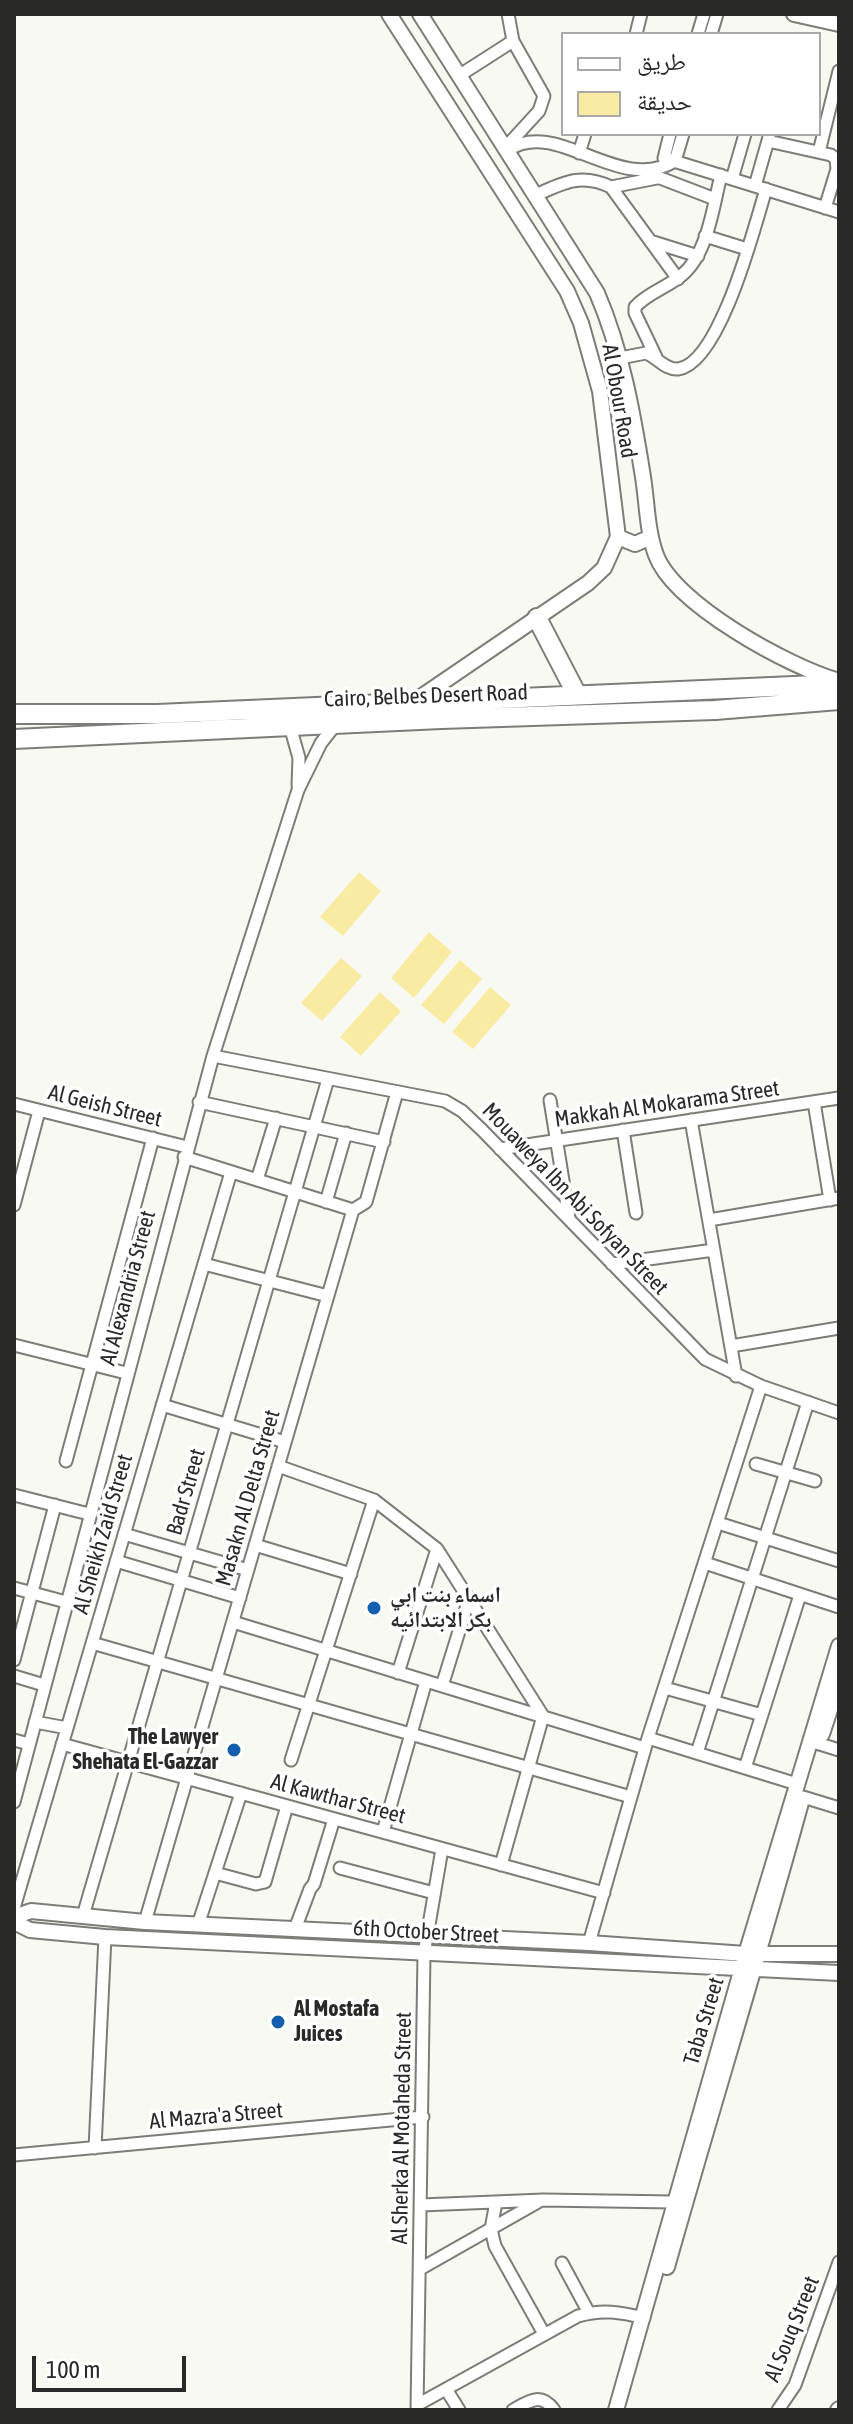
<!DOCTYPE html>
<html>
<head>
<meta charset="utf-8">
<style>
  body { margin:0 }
  #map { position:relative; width:853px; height:2424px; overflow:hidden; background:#f9f9f4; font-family:"Asap Condensed","Noto Naskh Arabic",sans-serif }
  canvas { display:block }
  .frame { position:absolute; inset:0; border:16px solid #292927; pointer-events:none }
  .legend { position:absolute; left:561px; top:32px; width:260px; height:104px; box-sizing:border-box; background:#fff; border:2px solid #a9a9a9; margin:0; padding:10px 14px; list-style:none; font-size:24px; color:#292927 }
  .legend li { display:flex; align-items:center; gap:16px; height:40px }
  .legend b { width:40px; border:2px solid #a9a9a9 }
  .scale { position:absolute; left:32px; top:2356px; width:154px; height:36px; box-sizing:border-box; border:4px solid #292927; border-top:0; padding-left:10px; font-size:24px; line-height:28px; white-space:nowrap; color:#292927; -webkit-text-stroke:6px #fff; paint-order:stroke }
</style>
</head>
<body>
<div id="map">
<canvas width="853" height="2424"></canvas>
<div class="frame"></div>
<ul class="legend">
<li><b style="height:10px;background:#fff"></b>طريق</li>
<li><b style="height:22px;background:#f9eca2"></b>حديقة</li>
</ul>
<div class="scale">100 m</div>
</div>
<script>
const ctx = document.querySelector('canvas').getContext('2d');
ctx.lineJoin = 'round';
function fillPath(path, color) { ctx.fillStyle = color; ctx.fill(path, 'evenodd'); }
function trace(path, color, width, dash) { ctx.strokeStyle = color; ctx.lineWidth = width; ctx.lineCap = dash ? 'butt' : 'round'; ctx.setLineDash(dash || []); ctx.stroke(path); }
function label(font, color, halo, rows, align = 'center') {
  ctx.font = font + ' "Asap Condensed","Noto Naskh Arabic",sans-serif'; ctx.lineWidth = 7; ctx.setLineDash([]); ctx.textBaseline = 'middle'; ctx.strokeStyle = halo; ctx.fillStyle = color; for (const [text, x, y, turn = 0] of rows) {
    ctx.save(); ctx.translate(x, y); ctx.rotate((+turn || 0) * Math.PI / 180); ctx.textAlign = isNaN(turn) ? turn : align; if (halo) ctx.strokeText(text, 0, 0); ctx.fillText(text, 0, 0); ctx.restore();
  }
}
fillPath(new Path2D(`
  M359,872L381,891L343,936L320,917Z
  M429,932L452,952L414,998L391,978Z
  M341,958L362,976L322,1021L301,1003Z
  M460,960L482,979L444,1024L421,1005Z
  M490,987L511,1005L473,1049L452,1032Z
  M380,992L401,1011L361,1056L340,1037Z`), '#f9eca2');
const minor = new Path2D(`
  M636,34L641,14
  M698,34L704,14
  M711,34L717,14
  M460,75L513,41
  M768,141L831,155L836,159L837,169L825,208
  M506,147L539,111L544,96L513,41L508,14
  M508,150C558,117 618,195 675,161L683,134
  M819,152L839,71
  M579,153L585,134
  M664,158L839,212
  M665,161L664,158L670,134
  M642,171L715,199
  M732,179L745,134
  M755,186L769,137
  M611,187L657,178
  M536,195C564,182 582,173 611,187L678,279
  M705,236L747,249
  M650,241L698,256
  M656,357L635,313V307C647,293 668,287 682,275C708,253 713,207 721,175
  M620,358L646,353C657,357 665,370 678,369C720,364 755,225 766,189
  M290,726L299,758L298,785
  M213,1056L445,1101L462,1111L482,1130L705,1359L761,1386L839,1413
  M550,1100L569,1218
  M199,1102L384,1142
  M814,1102L830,1200
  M14,1104L187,1147
  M691,1120L736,1376
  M623,1130L636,1213
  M500,1149L839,1098
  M184,1157L353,1210
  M257,1180L276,1118
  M326,1202L346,1133
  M14,1205L39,1111
  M709,1220L839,1198
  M204,1264L328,1296
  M612,1264L714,1250
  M14,1345L126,1373
  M731,1346L839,1328
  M162,1405L285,1442
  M66,1461L153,1138
  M756,1464L815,1481
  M278,1466L374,1500L437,1549L543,1716L501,1865
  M14,1495L89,1514
  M718,1523L839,1561
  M124,1534L248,1570
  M255,1545L351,1574
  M116,1561L240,1598
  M705,1563L839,1607
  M14,1588L66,1602
  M233,1622L645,1748
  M92,1643L631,1797
  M14,1660L55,1505
  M398,1673L437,1549
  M14,1676L44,1685
  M442,1686L469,1599
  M665,1688L762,1715
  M35,1722L67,1728
  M648,1738L797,1784
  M14,1740L29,1744
  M810,1741L839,1750
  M62,1744L604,1893
  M697,1753L808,1402
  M291,1760L374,1500
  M745,1768L800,1595
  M803,1797L839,1808
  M14,1802L213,1056L298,790L321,743L336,724
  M383,1832L426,1681
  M340,1868L434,1893
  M215,1873L256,1884L265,1882L287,1806
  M14,1908L231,1172
  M83,1916L328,1079
  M145,1922L353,1210L366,1202L397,1092
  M198,1925L241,1793
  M295,1929L310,1889L314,1884L334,1819
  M589,1943L648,1738L761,1386
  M95,2148L105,1937
  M14,2155L423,2117
  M496,2202L491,2229L495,2246L544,2334
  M421,2205L543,2200L674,2202
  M562,2263L589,2313
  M420,2269L538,2202
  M446,2389L459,2410
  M417,2405L578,2316C602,2309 621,2312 644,2318
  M417,2410L424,1954L442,1849
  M513,2410C529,2401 541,2392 554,2410
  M778,2410L795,2385L839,2262`);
const tertiary = new Path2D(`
  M389,14L567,291L581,323L600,391L618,537L604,568L588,583L415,701
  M420,14L597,293C622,351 633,414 643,477C647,502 647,531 656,555C674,604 789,667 839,681
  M794,14L839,24
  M618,537L635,544L651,537
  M822,1734L839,1682
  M14,1917L31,1911L145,1922L589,1943L746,1954H839
  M14,1922L30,1930L105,1937L839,1973
  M667,2267C711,2111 759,1956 802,1799
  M616,2410L746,1954L839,1646
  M838,2410L839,2409`);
const trunk = new Path2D(`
  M537,618L577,695
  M14,714H157L839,684
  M14,739L441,719L715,710L839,700`);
trace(minor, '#7d7c78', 15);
trace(tertiary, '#7d7c78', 18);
trace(trunk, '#7d7c78', 22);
trace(minor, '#fff', 11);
trace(tertiary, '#fff', 14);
trace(trunk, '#fff', 18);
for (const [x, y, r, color] of [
  [374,1608,8,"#135ead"],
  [234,1750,8,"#135ead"],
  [278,2022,8,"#135ead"]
]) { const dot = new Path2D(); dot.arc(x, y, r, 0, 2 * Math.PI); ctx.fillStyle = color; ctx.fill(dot); trace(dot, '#fff', 3); }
label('22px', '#292927', '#fff', [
  ["Al Obour Road",619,401,80],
  ["Cairo, Belbes Desert Road",426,696,-2],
  ["Makkah Al Mokarama Street",667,1104,-8],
  ["Al Geish Street",105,1106,14],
  ["Mouaweya Ibn Abi Sofyan Street",575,1199,46],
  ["Al Alexandria Street",128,1288,-75],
  ["Badr Street",186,1492,-74],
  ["Masakn Al Delta Street",248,1498,-74],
  ["Al Sheikh Zaid Street",103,1534,-74],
  ["Al Kawthar Street",338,1799,15],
  ["6th October Street",426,1932,3],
  ["Taba Street",704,2021,-73],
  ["Al Mazra'a Street",216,2116,-5],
  ["Al Sherka Al Motaheda Street",402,2128,-89],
  ["Al Souq Street",792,2329,-68]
]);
label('bold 22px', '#292927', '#fff', [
  ["اسماء بنت ابي",390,1595],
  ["بكر الابتدائيه",390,1620],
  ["The Lawyer",218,1737,"right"],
  ["Shehata El-Gazzar",218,1762,"right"],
  ["Al Mostafa",294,2009],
  ["Juices",294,2034]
], 'left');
</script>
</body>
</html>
